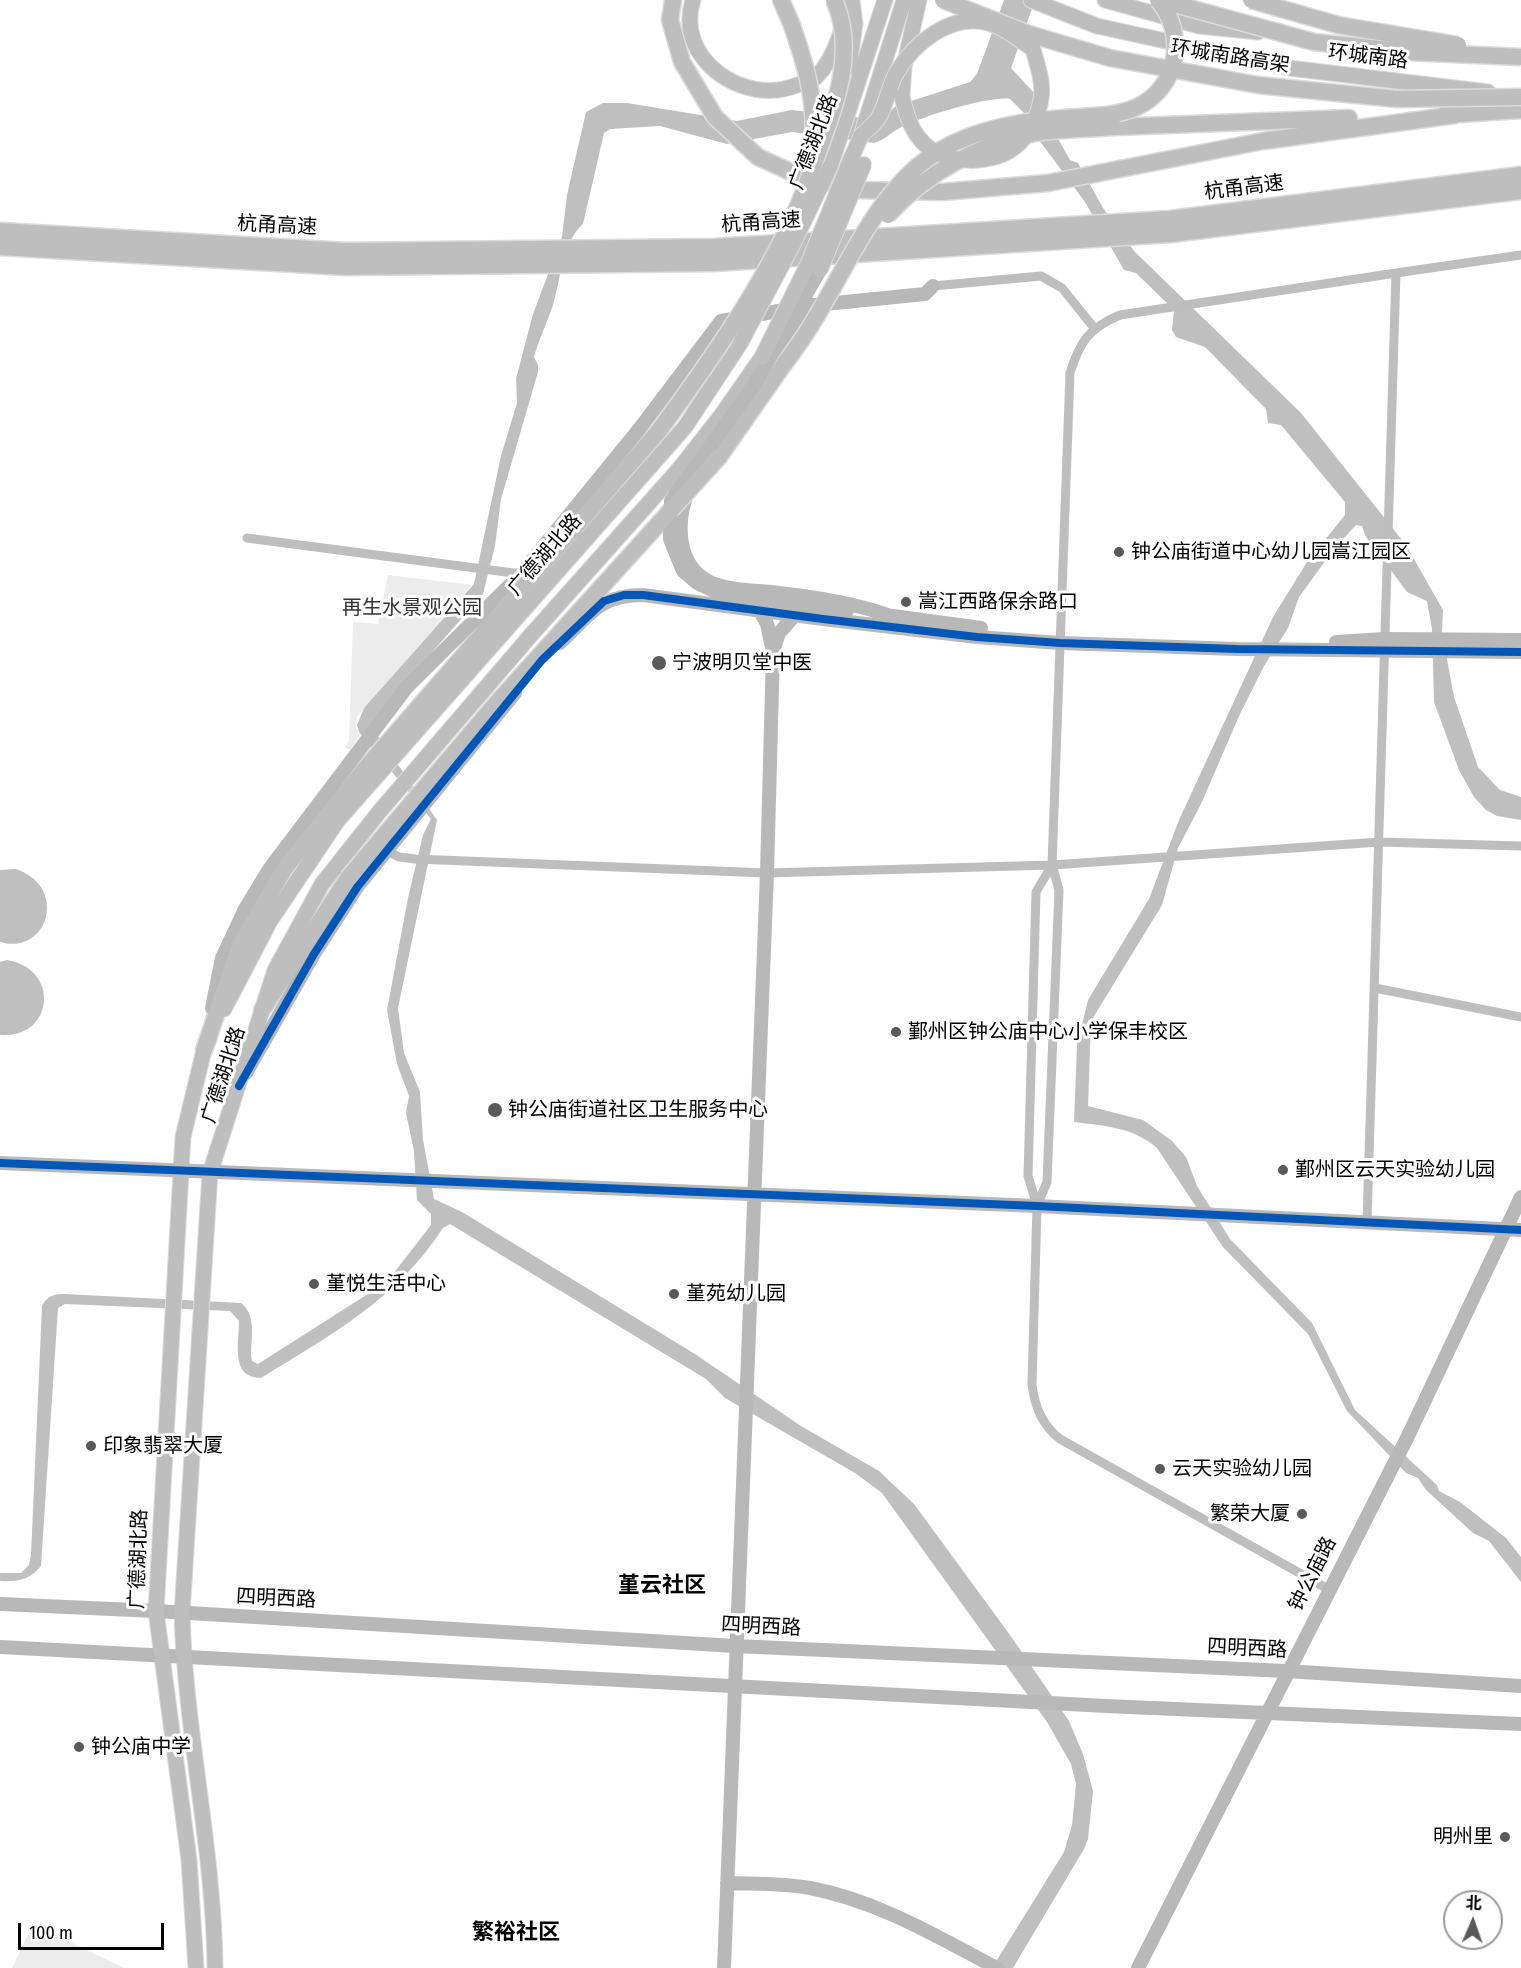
<!DOCTYPE html>
<html>
<head>
<meta charset="utf-8">
<style>
  body { margin:0 }
  #map { position:relative; width:1521px; height:1968px; overflow:hidden; background:#fff; font-family:"Fira Sans Condensed","Noto Sans SC",sans-serif }
  canvas { display:block }
  .north { position:absolute; left:1443px; top:1890px; width:60px; height:60px; box-sizing:border-box; background:#fff; border:2px solid #999; border-radius:50%; rotate:2deg; font-size:16px; font-weight:700; line-height:24px; text-align:center; color:#000 }
  .north::after { content:''; display:block; margin:auto; width:21px; height:27px; background:#595959; clip-path:polygon(50% 0,100% 100%,50% 72%,0 100%) }
  .scale { position:absolute; left:18px; top:1923px; width:146px; height:27px; box-sizing:border-box; border:3px solid #000; border-top:0; padding-left:8px; font-size:18px; line-height:21px; white-space:nowrap; color:#000; -webkit-text-stroke:4px #fff; paint-order:stroke }
</style>
</head>
<body>
<div id="map">
<canvas width="1521" height="1968"></canvas>
<div class="north">北</div>
<div class="scale">100 m</div>
</div>
<script>
const ctx = document.querySelector('canvas').getContext('2d');
ctx.lineJoin = 'round';
function fillPath(path, color) { ctx.fillStyle = color; ctx.fill(path, 'evenodd'); }
function trace(path, color, width, dash) { ctx.strokeStyle = color; ctx.lineWidth = width; ctx.lineCap = dash ? 'butt' : 'round'; ctx.setLineDash(dash || []); ctx.stroke(path); }
function label(font, color, halo, rows, align = 'center') {
  ctx.font = font + ' "Fira Sans Condensed","Noto Sans SC",sans-serif'; ctx.lineWidth = 6; ctx.setLineDash([]); ctx.textBaseline = 'middle'; ctx.strokeStyle = halo; ctx.fillStyle = color; for (const [text, x, y, turn = 0] of rows) {
    ctx.save(); ctx.translate(x, y); ctx.rotate((+turn || 0) * Math.PI / 180); ctx.textAlign = isNaN(turn) ? turn : align; if (halo) ctx.strokeText(text, 0, 0); ctx.fillText(text, 0, 0); ctx.restore();
  }
}
fillPath(new Path2D(`
  M388,575L472,585L357,716L356,727L360,735L350,750L345,748L349,740L353,622L378,624Z
  M33,1924L124,1968H12Z`), '#ececec');
fillPath(new Path2D(`
  M1004,0H1035L1011,68L1045,105L1057,137L1070,160L1078,163L1103,208L1134,251L1301,413L1406,545L1443,610L1442,632L1454,697L1478,767L1500,790L1521,797V820L1497,816L1486,810L1474,797L1459,770L1434,702L1432,629L1427,601L1407,592L1366,537L1362,526L1356,525L1334,549L1299,597L1288,628L1264,666L1240,714L1201,804L1178,848L1162,905L1091,1021L1088,1106L1143,1120L1172,1141L1186,1157L1197,1186L1230,1239L1312,1323L1355,1410L1437,1485L1439,1491L1460,1502L1506,1538L1521,1557V1582L1489,1541L1473,1533L1426,1490L1418,1478L1406,1473L1347,1411L1308,1334L1223,1247L1157,1148C1133,1127 1105,1126 1074,1122L1077,1045L1088,1000L1149,899L1179,820L1273,617L1307,562L1345,515V502L1281,425L1268,423L1266,409L1205,347L1176,337L1172,330L1174,310L1136,273L1124,270L1085,202L1039,140L1027,116L1010,99C991,95 916,118 898,129C889,134 885,140 874,143L792,132L727,144L660,126L610,129L604,133L583,224C562,243 561,278 553,305C547,323 539,339 534,357L538,365V372L501,499L495,546L483,594L421,665L372,728L437,820L398,1008L404,1053L420,1092L423,1140L434,1199L462,1212L695,1354L801,1426L879,1471L914,1504L1010,1635L1069,1721L1083,1754L1093,1791L1088,1839L1084,1849L1013,1968H992L1064,1852L1072,1825L1076,1784L1071,1764L1047,1722L882,1493L855,1473L725,1398L706,1379L450,1224L443,1228C396,1300 332,1334 261,1378C230,1377 239,1344 239,1321L230,1311L65,1304L58,1308L41,1566C30,1580 17,1582 0,1581V1573H21L29,1565L31,1555L42,1306C48,1295 54,1294 65,1294L241,1303C257,1316 251,1337 251,1356L252,1361L258,1364L371,1292L393,1274L431,1225V1214L417,1200L414,1151L406,1113L409,1096L397,1064L387,1010L408,898L423,835L431,819L359,732L357,725L364,708L474,584L501,456L517,403L516,379L533,314L562,237L567,195L586,112L603,103H627L737,121L792,110L880,120L896,106L970,82L977,74Z
  M16,869C69,887 48,956 0,942V870Z
  M7,960C61,969 54,1039 0,1035V962Z`), '#bfbfbf');
const primary = new Path2D(`
  M693,0C674,59 744,107 797,85C803,83 813,81 817,76C835,58 845,24 848,0
  M1031,0L1097,26L1289,68L1488,92
  M1105,0L1199,26L1258,32
  M849,67L855,24L852,0
  M902,96L904,67L919,0
  M850,161L861,136L904,0
  M830,167L885,0
  M224,1009L270,921L338,820L685,427L741,342
  M196,1968L189,1860L156,1611L183,1137L204,1050L209,1039
  M215,1968C214,1849 185,1732 182,1613L210,1173L275,970L322,884L380,811L531,635L680,468L720,417L762,357`);
const highway = new Path2D(`
  M673,0L670,20L682,62L715,117L758,157L793,173L859,190L942,192L1048,183L1263,141L1455,115
  M781,0L791,23
  M1444,115L1521,110
  M1114,127L1349,118
  M0,231L346,251L714,247L1170,219L1521,175
  M0,247L346,267L714,263L1171,234L1521,191
  M719,457L779,371
  M262,1010L348,878
  M204,1050L241,943L285,868L363,771L658,432`);
trace(primary, '#dbdbdb', 17);
trace(highway, '#dbdbdb', 19);
trace(new Path2D(`
  M933,286L1041,276L1062,288L1095,329
  M247,538L521,574
  M387,851L399,857L415,859L767,873L1052,865L1379,842L1521,846
  M1052,865L1036,892L1028,1176L1037,1206L1032,1385C1035,1407 1042,1425 1060,1439L1328,1589
  M1375,988L1521,1017
  M1037,1206L1047,1182L1059,890L1052,865L1070,373C1080,341 1089,328 1120,315L1396,273
  M1367,1222L1396,273L1521,255`), '#bebebe', 9);
trace(new Path2D(`
  M815,305L925,294L933,286
  M688,492C676,522 676,566 710,582C730,591 758,590 779,593C816,597 853,603 888,615
  M814,608L847,611
  M760,611L767,624L773,652L779,633L795,615
  M878,614L981,628
  M1336,642L1384,639L1521,640
  M560,643C590,615 599,595 643,595L823,619L977,637L1060,643L1237,649L1521,652
  M212,1008L222,958L245,909L270,868L407,687L521,574L640,428L721,321L813,305L764,379
  M246,1073L314,954L358,886L515,693
  M0,1163L1037,1206L1521,1230
  M0,1604L156,1611L735,1646L1286,1671L1521,1686
  M0,1647L1106,1706L1521,1724
  M727,1883C755,1884 783,1883 810,1888C878,1901 936,1936 997,1968
  M724,1968L767,873L773,652
  M1138,1968L1408,1436L1521,1197`), '#b8b8b8', 14);
trace(primary, '#bebebe', 15);
trace(highway, '#bebebe', 16);
const primaryBridge = new Path2D(`
  M861,136C867,129 877,123 880,115C887,102 889,85 897,72C914,43 949,15 984,22C1003,26 1018,39 1033,49C1037,65 1044,82 1041,99C1039,115 1028,137 1015,147C990,167 939,165 919,138C910,127 905,110 902,96
  M820,270L864,164
  M741,342L790,250L830,167
  M762,357L808,264L850,161`);
const highwayBridge = new Path2D(`
  M943,0L1029,34L1110,58L1258,85L1397,99L1521,97
  M1160,0L1314,42L1408,52L1521,57
  M1251,0L1338,25L1458,45
  M791,23C806,65 818,106 812,151
  M888,215C926,173 979,144 1035,133C1061,129 1088,129 1114,127
  M779,371C791,355 803,339 813,322C846,269 875,197 927,159C966,130 1018,121 1065,118C1088,116 1115,117 1137,107C1179,87 1187,34 1158,0
  M658,432C710,361 763,287 798,206C805,190 811,172 817,155C835,107 857,50 834,0
  M348,878L501,698L719,457`);
trace(primaryBridge, '#dbdbdb', 17, []);
trace(highwayBridge, '#dbdbdb', 19, []);
trace(new Path2D(`
  M814,608L716,592L697,583L683,571L670,539L671,501L754,385L820,270`), '#b8b8b8', 14);
trace(primaryBridge, '#bebebe', 15);
trace(highwayBridge, '#bebebe', 16);
trace(new Path2D(`
  M239,1086L314,954L358,886L542,660L604,601L624,595H643L823,619L977,637L1060,643L1237,649L1521,652
  M0,1163L1037,1206L1521,1230`), '#0057b8', 8);
for (const [x, y, r, color] of [
  [1119,552,6,"#595959"],
  [906,602,6,"#595959"],
  [659,663,8,"#595959"],
  [896,1032,6,"#595959"],
  [495,1110,8,"#595959"],
  [1283,1170,6,"#595959"],
  [314,1284,6,"#595959"],
  [674,1294,6,"#595959"],
  [91,1446,6,"#595959"],
  [1160,1469,6,"#595959"],
  [1302,1514,6,"#595959"],
  [79,1747,6,"#595959"],
  [1505,1837,6,"#595959"]
]) { const dot = new Path2D(); dot.arc(x, y, r, 0, 2 * Math.PI); ctx.fillStyle = color; ctx.fill(dot); trace(dot, '#fff', 2); }
label('20px', '#000', '#fff', [
  ["环城南路高架",1230,57,9],
  ["环城南路",1368,57,7],
  ["广德湖北路",814,142,-69],
  ["杭甬高速",1244,188,-7],
  ["杭甬高速",761,223,-4],
  ["杭甬高速",277,226,3],
  ["广德湖北路",545,555,-49],
  ["广德湖北路",224,1075,-72],
  ["广德湖北路",139,1559,-88],
  ["钟公庙路",1313,1574,-63],
  ["四明西路",276,1599,3],
  ["四明西路",761,1627,3],
  ["四明西路",1247,1649,3]
]);
label('20px', '#000', '#fff', [
  ["钟公庙街道中心幼儿园嵩江园区",1131,552],
  ["嵩江西路保余路口",918,602],
  ["宁波明贝堂中医",672,663],
  ["鄞州区钟公庙中心小学保丰校区",908,1032],
  ["钟公庙街道社区卫生服务中心",508,1110],
  ["鄞州区云天实验幼儿园",1295,1170],
  ["堇悦生活中心",326,1284],
  ["堇苑幼儿园",686,1294],
  ["印象翡翠大厦",103,1446],
  ["云天实验幼儿园",1172,1469],
  ["繁荣大厦",1290,1514,"right"],
  ["钟公庙中学",91,1747],
  ["明州里",1493,1837,"right"]
], 'left');
label('20px', '#333', '#fff', [
  ["再生水景观公园",412,608]
]);
label('bold 22px', '#000', '#fff', [
  ["堇云社区",662,1586],
  ["繁裕社区",516,1933]
]);
</script>
</body>
</html>
